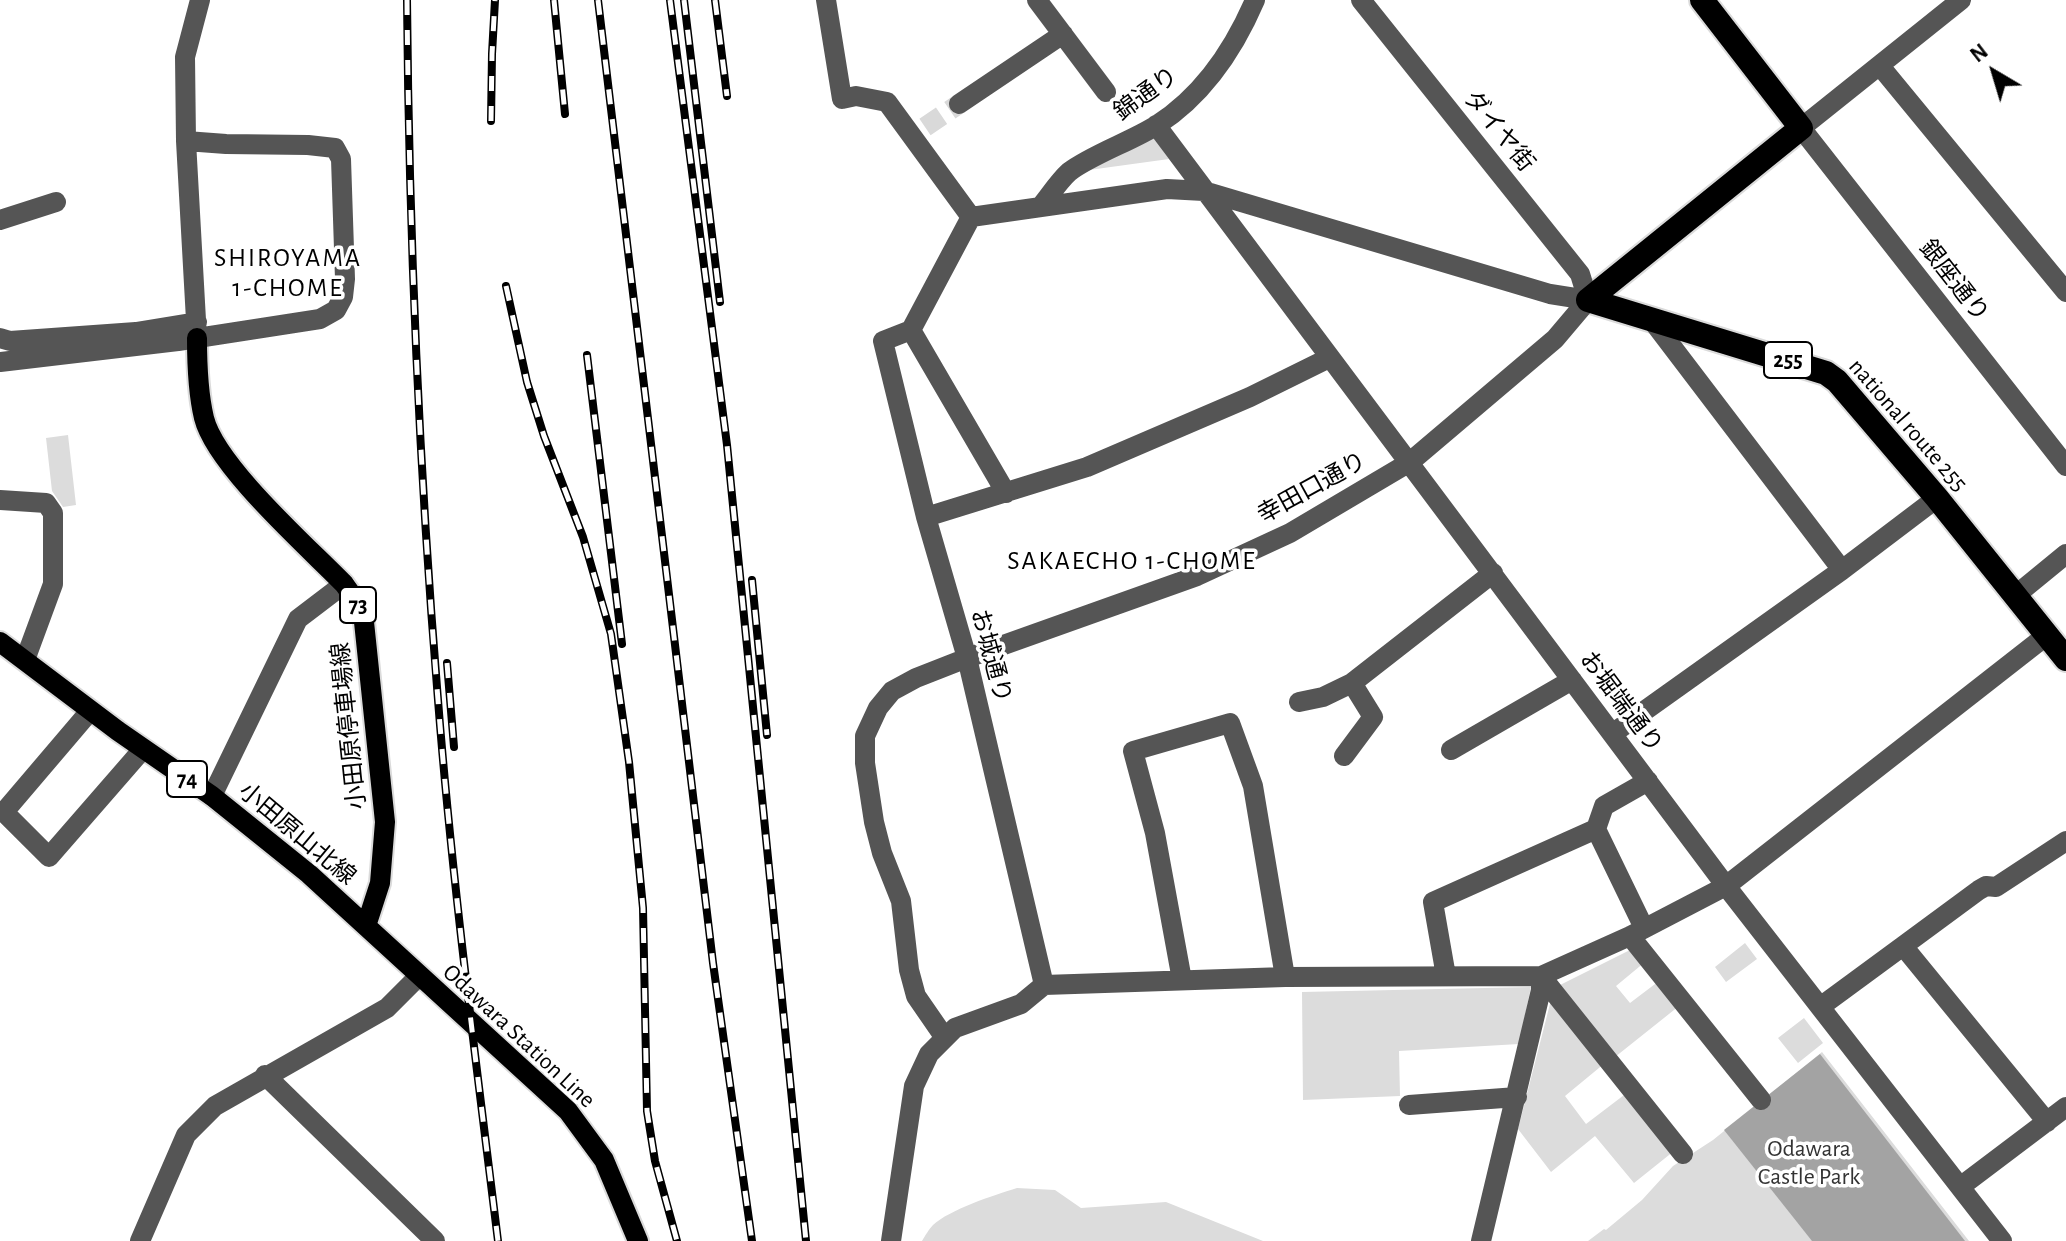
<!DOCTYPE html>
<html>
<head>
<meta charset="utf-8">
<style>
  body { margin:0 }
  #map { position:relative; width:2066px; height:1241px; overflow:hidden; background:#fff; font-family:"Alegreya Sans",sans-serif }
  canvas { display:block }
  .north { position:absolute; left:1954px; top:32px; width:80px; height:80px; -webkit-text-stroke:6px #fff; paint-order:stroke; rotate:322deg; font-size:22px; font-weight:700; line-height:32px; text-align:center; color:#000 }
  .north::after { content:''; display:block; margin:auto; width:28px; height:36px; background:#000; clip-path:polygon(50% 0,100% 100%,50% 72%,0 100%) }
</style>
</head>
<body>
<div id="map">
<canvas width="2066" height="1241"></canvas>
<div class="north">N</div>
</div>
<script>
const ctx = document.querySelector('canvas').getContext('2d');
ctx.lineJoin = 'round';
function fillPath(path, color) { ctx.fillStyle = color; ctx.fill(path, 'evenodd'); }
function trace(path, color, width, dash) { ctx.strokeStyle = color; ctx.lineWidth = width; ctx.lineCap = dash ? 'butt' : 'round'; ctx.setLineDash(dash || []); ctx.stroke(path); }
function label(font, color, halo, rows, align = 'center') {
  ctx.font = font + ' "Alegreya Sans","Noto Sans JP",sans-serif'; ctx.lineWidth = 7; ctx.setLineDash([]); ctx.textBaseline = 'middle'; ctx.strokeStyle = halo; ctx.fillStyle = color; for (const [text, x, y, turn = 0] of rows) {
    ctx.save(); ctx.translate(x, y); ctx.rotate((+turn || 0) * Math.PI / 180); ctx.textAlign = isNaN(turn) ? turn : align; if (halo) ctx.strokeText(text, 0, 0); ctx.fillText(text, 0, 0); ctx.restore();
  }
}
fillPath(new Path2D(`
  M1152,135L1169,159L1089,170Z
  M68,435L76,505L63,507L52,491L46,438Z
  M1745,943L1757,959L1726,982L1715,967Z
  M1634,948L1645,962L1616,986L1630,1003L1659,981L1679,1006L1615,1057L1558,986Z
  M1531,987L1519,1044L1399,1051L1400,1096L1303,1100L1302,992Z
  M1552,996L1605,1063L1565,1096L1586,1124L1628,1092L1674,1151L1634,1183L1595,1136L1551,1172L1518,1129Z
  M1804,1018L1823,1043L1798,1063L1778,1038Z
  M1822,1052L1969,1241H1588L1604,1229L1606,1230L1642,1200L1673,1166L1713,1140Z
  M1017,1188L1055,1190L1081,1208L1166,1202L1263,1241H922C925,1236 929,1229 933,1225C949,1210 994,1195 1017,1188Z`), '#dcdcdc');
fillPath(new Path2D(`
  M1820,1054L1965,1241H1812L1724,1130Z`), '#a3a3a3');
trace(new Path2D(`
  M925,127L959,104`), '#d9d9d9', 20, [20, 10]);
const major = new Path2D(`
  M197,338C197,364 198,393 204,418C216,466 308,547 344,584L357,602L364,622L385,822L380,883L366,926
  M0,642L118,731L212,796L309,874L568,1111L604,1160L638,1241`);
const highway = new Path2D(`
  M1588,300L1826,373L1837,381L1937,498L2066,659
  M1588,300L1801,128L1702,0`);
trace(major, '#dbdbdb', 24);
trace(highway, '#dbdbdb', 28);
trace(new Path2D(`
  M826,0L842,99L856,96L887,102L971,217
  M1037,0L1106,92
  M1361,0L1580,274L1588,300
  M1961,0L1801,128L2066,466
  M1880,66L2066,292
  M959,104L1063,34
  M1156,125L1726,886L2002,1241
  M1041,206C1050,195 1059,181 1069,172C1091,155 1132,141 1157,125C1202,96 1234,49 1255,0
  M971,217L911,330L883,341L926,517L967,658L1044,985
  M971,217L1167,189L1204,191L1550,294L1588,300
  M0,220L56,202
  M1651,319L1842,570
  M911,330L1006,493
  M0,338L10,341L136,332L197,322
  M197,338L186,141L185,57L200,0
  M0,362L178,341L320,319L336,310L343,297L345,279L341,159L335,148L308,145L226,144L186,141
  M0,500L46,503L53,513V584L25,660
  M926,517L1087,467L1250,397L1329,358
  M2016,595L2066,554
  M1299,702L1323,697L1352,683
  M90,711L4,812L49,857L143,749
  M1612,734L1842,570L1937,498
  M1451,750L1572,680
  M1344,756L1373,717L1352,683L1493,573
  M212,796L298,619L344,584
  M1596,829L1604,806L1648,781
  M1630,936L1761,1100
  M1446,976L1433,902L1596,829L1644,928
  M1541,976L1683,1154
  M1182,980L1155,833L1133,751L1230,723L1253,786L1285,977
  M1820,1007L1903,946
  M945,1038L916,996L909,970L901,901L882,853L874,822L865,763V736L878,708L892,691L916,678L967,658L1197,576L1290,533L1410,462L1555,339L1588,300
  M265,1075L435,1241
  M1409,1105L1517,1097
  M2047,1122L1903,946L1979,890L1986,886L1996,887L2066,841
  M1960,1187L2066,1107
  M140,1241L186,1135L215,1106L387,1008L418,977
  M891,1241L914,1086L929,1054L955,1028L1021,1004L1044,985L1285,977L1541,976L1630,936L1726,886L2047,635
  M1481,1241L1541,990V976`), '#555', 20);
trace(major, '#000', 20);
trace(highway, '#000', 24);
const rail = new Path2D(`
  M407,0C409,234 419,467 438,700C452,881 476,1061 498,1241
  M554,0L565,114
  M598,0L713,963L752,1241
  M670,0L727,445L806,1241
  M684,0L720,302
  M715,0L727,96
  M491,121L492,54L495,0
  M506,286L527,382L544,436L583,537L611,634L629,762L643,908L647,1111L655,1161L677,1241
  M587,355L622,644
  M752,580L767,735
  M447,663L454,747`);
trace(rail, '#000', 8);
trace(rail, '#fff', 5, [15]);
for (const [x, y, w] of [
  [1788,360,48],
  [358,605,36],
  [187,779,40]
]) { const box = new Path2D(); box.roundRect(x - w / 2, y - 18, w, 36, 6); ctx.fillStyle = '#fff'; ctx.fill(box); trace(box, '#000', 2); }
label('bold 22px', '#000', null, [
  ["255",1788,360],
  ["73",358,605],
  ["74",187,779]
]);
label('24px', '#000', '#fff', [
  ["錦通り",1146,94,-36],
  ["ダイヤ街",1499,131,51],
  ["銀座通り",1954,281,52],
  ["national route 255",1908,425,49],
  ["幸田口通り",1312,488,-29],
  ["お城通り",991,656,75],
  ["お堀端通り",1621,702,53],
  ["小田原停車場線",349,726,-96],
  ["小田原山北線",297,834,40],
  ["Odawara Station Line",519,1036,43]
]);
label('24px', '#333', '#fff', [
  ["Odawara",1809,1149],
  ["Castle Park",1809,1177]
]);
ctx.letterSpacing = '2px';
label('26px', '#000', '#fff', [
  ["SHIROYAMA",288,258],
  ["1-CHOME",288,288],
  ["SAKAECHO 1-CHOME",1132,561]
]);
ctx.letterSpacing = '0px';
</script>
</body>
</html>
